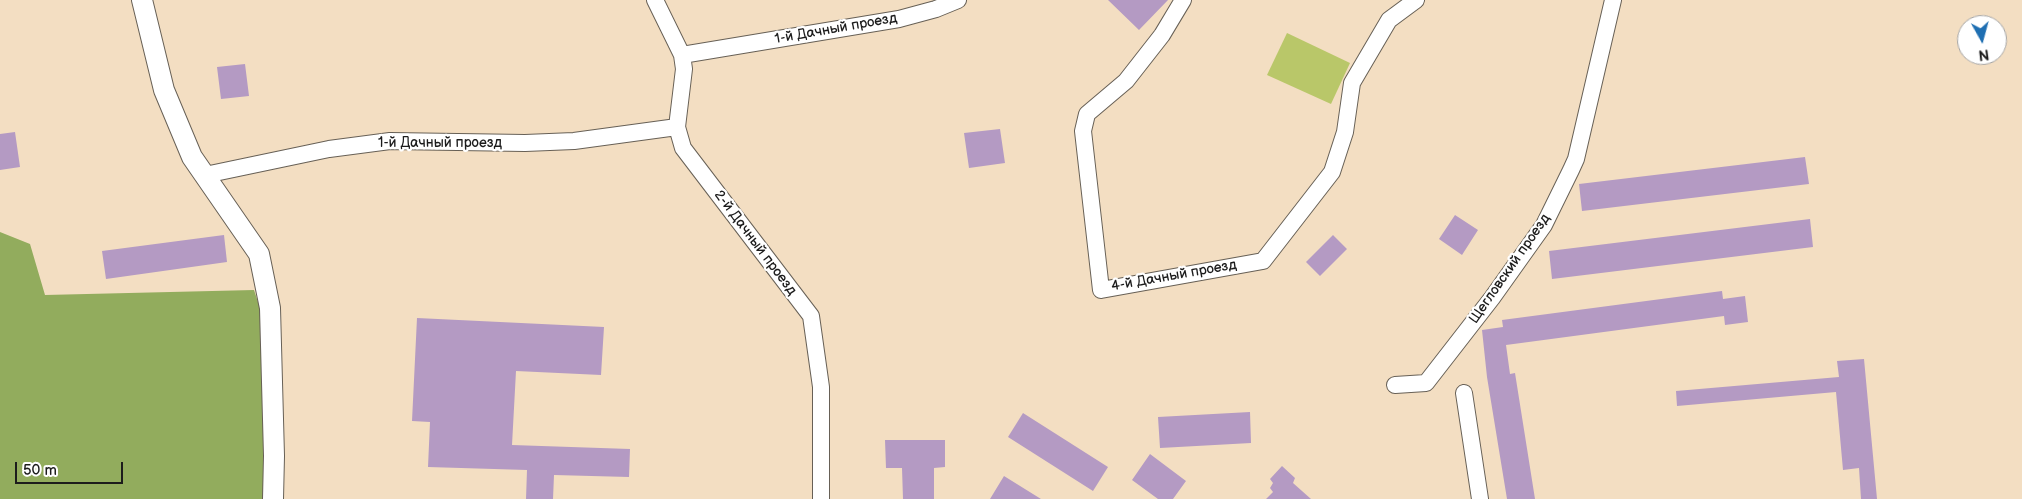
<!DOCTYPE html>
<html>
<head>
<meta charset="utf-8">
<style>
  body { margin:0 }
  #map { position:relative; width:2022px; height:499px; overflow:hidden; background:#f3dec2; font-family:"Balsamiq Sans",sans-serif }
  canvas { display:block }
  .north { position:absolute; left:1957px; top:15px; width:50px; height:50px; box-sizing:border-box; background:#fff; border:1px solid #a4a4a4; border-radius:50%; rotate:173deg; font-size:14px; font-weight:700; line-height:20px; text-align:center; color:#1c1c1c }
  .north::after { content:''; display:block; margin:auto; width:18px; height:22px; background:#1f6fb2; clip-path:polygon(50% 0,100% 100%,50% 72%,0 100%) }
  .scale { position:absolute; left:15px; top:462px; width:108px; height:22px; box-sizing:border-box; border:2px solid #1c1c1c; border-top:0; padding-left:6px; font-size:15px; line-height:18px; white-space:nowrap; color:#1c1c1c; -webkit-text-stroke:4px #fff; paint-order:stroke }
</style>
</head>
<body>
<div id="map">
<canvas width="2022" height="499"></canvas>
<div class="north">N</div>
<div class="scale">50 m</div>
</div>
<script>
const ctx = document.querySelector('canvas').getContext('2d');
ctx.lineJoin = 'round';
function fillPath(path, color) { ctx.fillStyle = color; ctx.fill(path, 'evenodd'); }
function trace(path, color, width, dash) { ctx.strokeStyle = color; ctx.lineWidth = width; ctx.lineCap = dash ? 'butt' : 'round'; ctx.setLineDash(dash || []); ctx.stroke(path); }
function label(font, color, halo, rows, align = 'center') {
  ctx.font = font + ' "Balsamiq Sans",sans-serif'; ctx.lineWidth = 4.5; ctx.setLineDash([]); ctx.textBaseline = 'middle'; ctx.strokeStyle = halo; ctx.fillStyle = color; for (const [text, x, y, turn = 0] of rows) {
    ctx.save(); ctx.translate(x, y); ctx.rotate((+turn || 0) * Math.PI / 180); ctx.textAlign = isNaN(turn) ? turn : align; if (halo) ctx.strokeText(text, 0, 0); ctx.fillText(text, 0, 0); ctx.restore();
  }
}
fillPath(new Path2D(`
  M1287,33L1350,63L1331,104L1267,75Z`), '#b9c769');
fillPath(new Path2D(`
  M0,232L30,244L45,295L254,290L261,311L265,457L264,499H0Z`), '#92ac5d');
fillPath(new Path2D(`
  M1108,0H1168L1139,30Z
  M245,64L249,96L221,99L217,67Z
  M1000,129L1005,163L969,168L964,133Z
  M15,132L20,167L0,170V134Z
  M1805,157L1809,184L1582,211L1579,184Z
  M1455,215L1478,230L1462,255L1439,239Z
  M1810,219L1813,247L1552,279L1549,251Z
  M224,235L227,262L106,279L102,251Z
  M1333,235L1347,249L1320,276L1306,262Z
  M1722,291L1723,299L1745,296L1748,322L1725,325L1724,316L1506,345L1510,374L1515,373L1535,499H1507L1487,377L1482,330L1503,327L1502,320Z
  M417,318L604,327L601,375L516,371L512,445L630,449L629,477L554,475L553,499H526L527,470L428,467L430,422L412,421Z
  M1864,359L1877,499H1861L1859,468L1843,470L1836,392L1677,406L1676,391L1839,377L1837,361Z
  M1250,412L1251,443L1160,448L1158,417Z
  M1023,413L1108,467L1093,491L1008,437Z
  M885,440H945V467L934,468V499H903L902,468H886Z
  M1150,454L1186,481L1173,499H1158L1132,480Z
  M1282,466L1295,478L1293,483L1311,499H1266L1273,492L1270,488L1273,483L1270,479Z
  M1004,476L1041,499H990Z`), '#b49ac3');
const minor = new Path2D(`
  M655,0L682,55L684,69L677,127L683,148L811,316L821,387V499
  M1183,0L1162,35L1126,81L1087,114L1083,131L1101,290L1263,261L1332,172L1345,132L1352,83L1389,20L1416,0
  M682,55L899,19L936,9L958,0
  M205,175L329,149L390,141L525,143L574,141L677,127
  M1395,385L1426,383L1492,298L1544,225L1571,170L1576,159L1613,0
  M1464,393L1480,499`);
const tertiary = new Path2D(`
  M142,0L164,90L192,157L259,254L270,308L274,456L273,499`);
trace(minor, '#676056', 18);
trace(tertiary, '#676056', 22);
trace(minor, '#fff', 16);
trace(tertiary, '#fff', 20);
label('14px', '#1c1c1c', '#fff', [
  ["1-й Дачный проезд",836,29,-10],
  ["1-й Дачный проезд",440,143],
  ["2-й Дачный проезд",755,243,53],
  ["Щегловский проезд",1510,269,-55],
  ["4-й Дачный проезд",1174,276,-10]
]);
</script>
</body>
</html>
